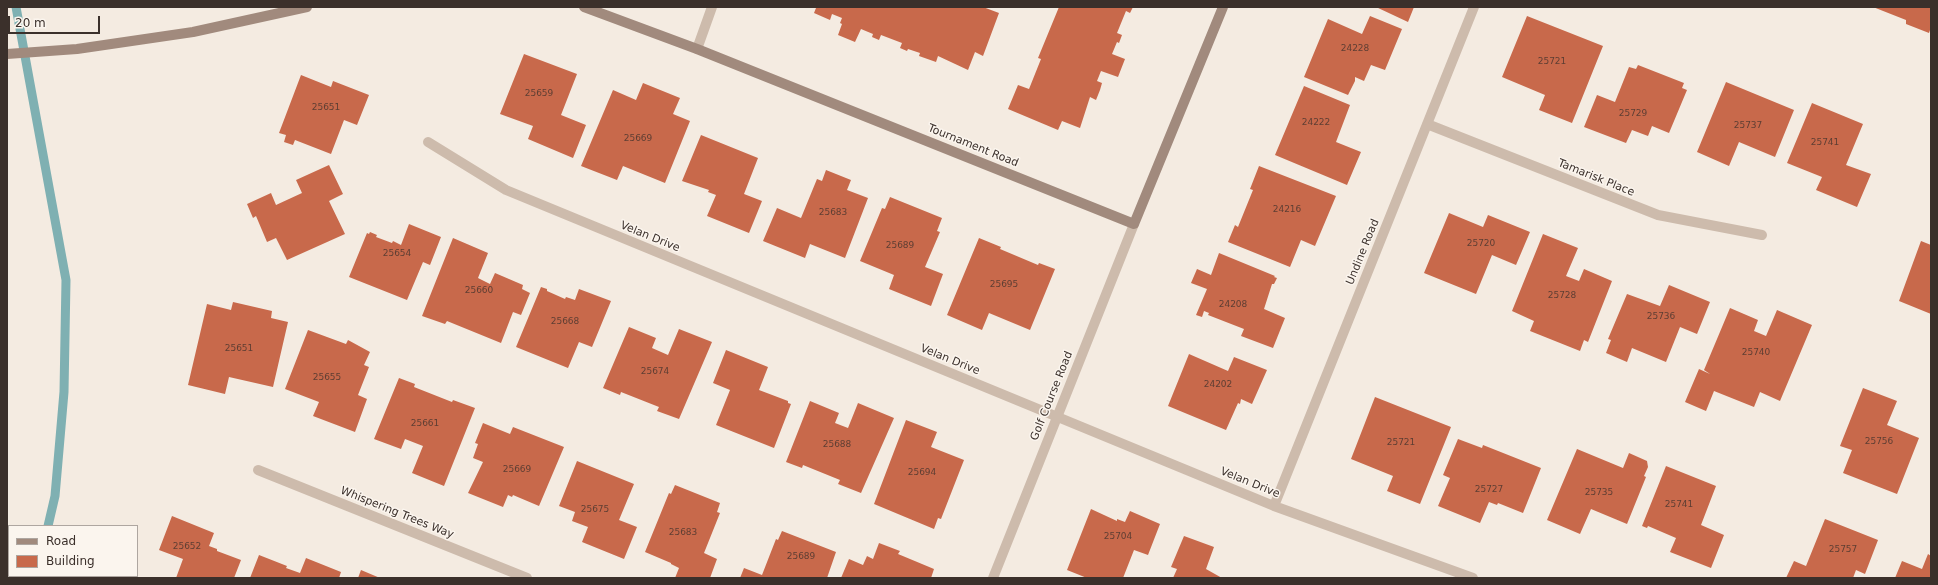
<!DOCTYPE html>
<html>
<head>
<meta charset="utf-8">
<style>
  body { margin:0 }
  #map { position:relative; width:1938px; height:585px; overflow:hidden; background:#f4ebe1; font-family:"DejaVu Sans",sans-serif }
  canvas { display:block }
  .frame { position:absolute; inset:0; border:8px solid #3b302b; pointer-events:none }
  .legend { position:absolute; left:8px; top:525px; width:130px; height:52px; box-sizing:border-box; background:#fbf5ee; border:1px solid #aea6a0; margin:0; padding:5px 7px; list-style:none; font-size:12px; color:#3b302b }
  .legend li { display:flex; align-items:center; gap:8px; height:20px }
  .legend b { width:20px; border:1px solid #aea6a0 }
  .scale { position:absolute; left:8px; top:16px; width:92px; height:18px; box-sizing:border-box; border:2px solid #3b302b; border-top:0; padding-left:5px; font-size:12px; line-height:14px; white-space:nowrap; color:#3b302b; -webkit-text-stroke:3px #fbf5ee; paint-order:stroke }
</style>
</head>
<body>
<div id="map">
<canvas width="1938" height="585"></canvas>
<div class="frame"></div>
<ul class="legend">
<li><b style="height:5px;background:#a18a7d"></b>Road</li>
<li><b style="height:11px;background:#c8694b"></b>Building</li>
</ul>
<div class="scale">20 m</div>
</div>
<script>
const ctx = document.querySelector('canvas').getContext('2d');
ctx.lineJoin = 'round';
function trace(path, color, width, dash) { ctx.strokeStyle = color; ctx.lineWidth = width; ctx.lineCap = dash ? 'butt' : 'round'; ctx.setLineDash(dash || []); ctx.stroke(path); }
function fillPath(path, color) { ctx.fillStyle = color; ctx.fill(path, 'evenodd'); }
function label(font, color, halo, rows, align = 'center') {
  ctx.font = font + ' "DejaVu Sans",sans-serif'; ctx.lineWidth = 3; ctx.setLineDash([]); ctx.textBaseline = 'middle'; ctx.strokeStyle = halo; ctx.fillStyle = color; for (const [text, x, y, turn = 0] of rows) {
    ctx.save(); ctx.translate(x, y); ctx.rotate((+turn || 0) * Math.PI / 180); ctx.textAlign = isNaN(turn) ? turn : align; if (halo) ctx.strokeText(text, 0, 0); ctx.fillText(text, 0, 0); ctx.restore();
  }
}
trace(new Path2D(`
  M16,7L66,280L64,392L55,496L48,526
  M35,578L36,576`), '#7fb0b2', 9);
fillPath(new Path2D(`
  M812,7H983L999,13L983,56L975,52L968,70L938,56L936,62L919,56L920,53L908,49L907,51L900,48L902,43L881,35L879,40L872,37L873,34L861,29L855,42L838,35L842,24L840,23L842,18L832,14L830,20L814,13L816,8Z
  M1059,7H1133L1130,13L1126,11L1117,33L1122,35L1119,43L1117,42L1112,54L1125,59L1118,77L1101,71L1097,81L1102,83L1100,90L1096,100L1090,97L1080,128L1062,121L1058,130L1008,109L1018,85L1029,89L1041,59L1038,58Z
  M1376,7H1414L1408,22Z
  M1873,7H1931V27L1929,33L1906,24V20Z
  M1370,16L1402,29L1385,70L1371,65L1364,81L1355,77V81L1348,95L1304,77L1328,19L1362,34Z
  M1527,16L1603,46L1572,123L1539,110L1545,95L1502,77Z
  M524,54L577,74L561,115L586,125L573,158L528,139L533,126L500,114Z
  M1638,65L1684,83L1682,88L1687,90L1669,133L1652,126L1648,136L1632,130L1626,143L1584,127L1597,95L1615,102L1629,67L1636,69Z
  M301,75L331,87L333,81L369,95L357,125L344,120L331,154L295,140L293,145L284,142L286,135L279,133Z
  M1726,82L1794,110L1775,157L1739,142L1729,166L1697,152Z
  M643,83L680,98L673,114L690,121L665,183L623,166L617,180L581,166L613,90L636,100Z
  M1304,86L1350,105L1336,142L1361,152L1347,185L1275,155Z
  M1812,103L1863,124L1846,165L1871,174L1857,207L1816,190L1822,177L1787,163Z
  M701,135L758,158L744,194L762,201L749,233L707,216L716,195L708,192L709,190L682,181Z
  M329,165L343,194L329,201L345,234L287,260L276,238L267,242L256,216L253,218L247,204L271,193L276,205L302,193L296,180Z
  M1259,166L1336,196L1315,246L1301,240L1290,267L1228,242L1235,225L1238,227L1253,190L1250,189Z
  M826,170L851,180L847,190L868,198L845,258L810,244L805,258L763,241L777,208L801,218L817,179L822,181Z
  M890,197L942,218L937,231L940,232L925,267L943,274L931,306L889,289L894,275L860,261L882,208L885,209Z
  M1449,213L1483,227L1488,215L1530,232L1516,265L1492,255L1476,294L1424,273Z
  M409,224L441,237L430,265L423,262L407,300L349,277L367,233L369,234L370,232L377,235L376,237L392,243L393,241L401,245Z
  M1543,234L1578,248L1566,276L1579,281L1584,269L1612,281L1588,342L1584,340L1580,351L1530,331L1534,321L1512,311Z
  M453,238L488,253L478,278L490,284L495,273L523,285L522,289L530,293L521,315L513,312L501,343L447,321L445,324L422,316Z
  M979,238L1001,247L1000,249L1038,265L1039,263L1055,269L1030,330L989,313L982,330L947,315Z
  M1921,241L1931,245V314L1899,301Z
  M1219,253L1275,276L1274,277L1277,278L1274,284H1272L1264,309L1285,318L1273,348L1241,336L1244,329L1208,315L1209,313L1204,311L1202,317L1196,315L1207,289L1191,283L1197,269L1211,275Z
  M1669,285L1710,302L1697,334L1680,327L1666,362L1632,348L1627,362L1606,353L1611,340L1608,339L1627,294L1660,306Z
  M541,287L547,289V291L565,299L566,297L575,300L579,289L611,301L592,347L579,342L568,368L516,347Z
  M233,302L272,311L271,318L288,322L273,387L229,377L225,394L188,385L207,304L231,310Z
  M1730,308L1758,320L1754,331L1766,336L1777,310L1812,325L1780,401L1760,392L1754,407L1714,391L1706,411L1685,402L1699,369L1710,374L1704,370Z
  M629,327L656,338L652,348L668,355L679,329L712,342L679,419L657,411L659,407L621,392L620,395L603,388Z
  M308,330L346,344L348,340L370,352L364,365L369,367L358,395L367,399L355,432L313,416L319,402L285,389Z
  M726,350L768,367L759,390L788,401V403L791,404L774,448L716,425L730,390L713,383Z
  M1189,354L1228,371L1234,357L1267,370L1252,404L1241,399L1240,404L1238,403L1226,430L1168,406Z
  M399,378L415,384L414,387L452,402L453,400L475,408L444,486L412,473L423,446L405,439L401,449L374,439Z
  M1863,388L1897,401L1887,425L1919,438L1897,494L1843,473L1852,450L1840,446Z
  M1375,397L1451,427L1420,504L1387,491L1393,476L1351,459Z
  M810,401L839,413L835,423L848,428L858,403L894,418L861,493L838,484L840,480L803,465L802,468L786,462Z
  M906,420L937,432L931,447L964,460L941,519L938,518L934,529L874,504Z
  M483,423L510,434L513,427L564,447L539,506L513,495L512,497L508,495L503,507L468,493L483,462L473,458L478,444L475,443Z
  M1458,439L1482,448L1483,445L1541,468L1523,513L1498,503L1497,505L1489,502L1480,523L1438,506L1450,478L1443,475Z
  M1577,449L1623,468L1629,453L1647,461L1648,467L1644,476L1646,477L1627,524L1591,509L1580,534L1547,520Z
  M577,461L634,484L619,520L637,527L624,559L582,542L588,527L572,521L575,512L559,506Z
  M1666,466L1716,486L1701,525L1724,535L1711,568L1670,552L1676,538L1648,526L1647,528L1642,526Z
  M675,485L720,503L717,512L720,513L704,553L717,559L710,578H675L679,568L671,564V563L645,552L669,493L671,494Z
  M1091,509L1117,521V519L1125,522L1130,511L1160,524L1148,555L1134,550L1123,578H1087L1067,570Z
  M172,516L214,533L209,546L217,549V551L241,560L234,578H176L183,559L159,550Z
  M1825,519L1878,540L1865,574L1856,570L1853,578H1786L1794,561L1806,566Z
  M782,531L836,552L827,578H740L744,568L762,575L776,539L778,540Z
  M1184,536L1214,547L1206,569L1222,578H1173L1177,569L1171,567Z
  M879,543L900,551L898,554L934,569L931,578H841L849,559L863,565L867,556L873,559Z
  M1928,554L1931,556V578H1895L1902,561L1922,569Z
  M259,555L287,566L286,568L300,573L306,558L341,572L339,578H250Z
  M361,570L380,578H358Z`), '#c8694b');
trace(new Path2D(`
  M697,49L712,7
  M1427,124L1658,215L1762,235
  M428,142L506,190L1274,506L1473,578
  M258,470L527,578
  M1274,506L1474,7
  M993,578L1134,224`), '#cdbbac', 10);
trace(new Path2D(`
  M584,7L697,49L1134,224L1223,7
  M7,54L77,49L193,32L307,7`), '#a18a7d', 10);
label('9px', '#5e3e33', null, [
  ["24228",1355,49],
  ["25721",1552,62],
  ["25659",539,94],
  ["25651",326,108],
  ["25729",1633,114],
  ["24222",1316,123],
  ["25737",1748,126],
  ["25669",638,139],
  ["25741",1825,143],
  ["24216",1287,210],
  ["25683",833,213],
  ["25720",1481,244],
  ["25689",900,246],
  ["25654",397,254],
  ["25695",1004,285],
  ["25660",479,291],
  ["25728",1562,296],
  ["24208",1233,305],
  ["25736",1661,317],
  ["25668",565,322],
  ["25651",239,349],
  ["25740",1756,353],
  ["25674",655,372],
  ["25655",327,378],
  ["24202",1218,385],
  ["25661",425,424],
  ["25756",1879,442],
  ["25721",1401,443],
  ["25688",837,445],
  ["25669",517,470],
  ["25694",922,473],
  ["25727",1489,490],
  ["25735",1599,493],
  ["25741",1679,505],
  ["25675",595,510],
  ["25683",683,533],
  ["25704",1118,537],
  ["25652",187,547],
  ["25757",1843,550],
  ["25689",801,557]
]);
label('11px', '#3b302b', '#fbf5ee', [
  ["Tournament Road",973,146,22],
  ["Tamarisk Place",1596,178,22],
  ["Velan Drive",650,237,22],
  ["Undine Road",1363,252,-68],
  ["Velan Drive",950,360,22],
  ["Golf Course Road",1052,396,-68],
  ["Velan Drive",1250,483,22],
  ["Whispering Trees Way",397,513,22]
]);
</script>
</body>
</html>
